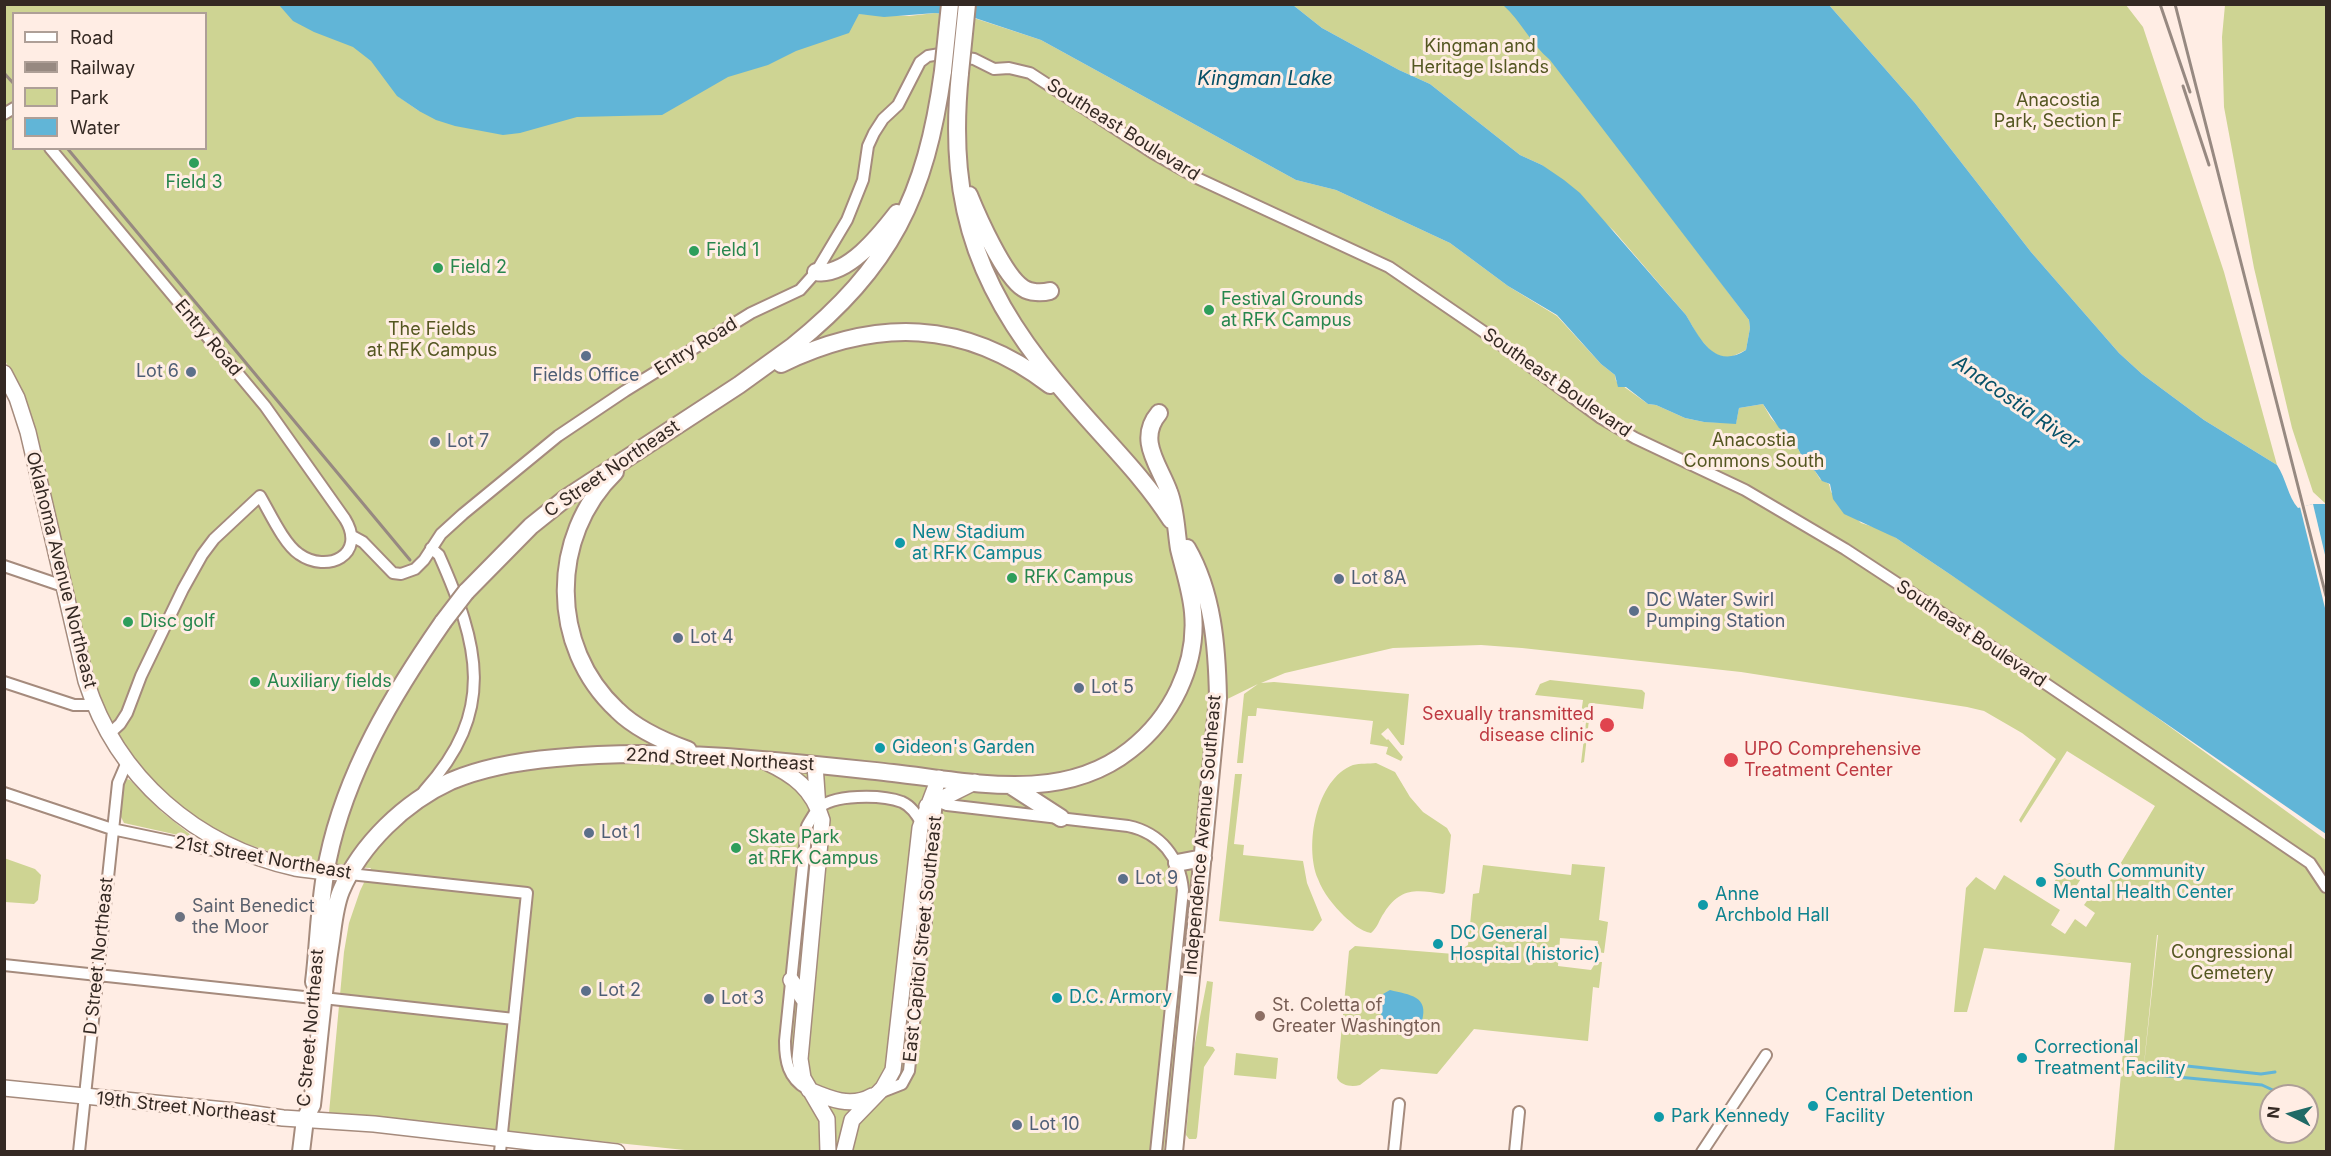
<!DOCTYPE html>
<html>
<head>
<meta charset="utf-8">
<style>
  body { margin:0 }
  #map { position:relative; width:2331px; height:1156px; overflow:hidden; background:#ffede4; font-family:Inter,sans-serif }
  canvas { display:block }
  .frame { position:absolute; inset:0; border:6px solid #342923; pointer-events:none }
  .legend { position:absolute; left:12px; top:12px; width:195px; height:138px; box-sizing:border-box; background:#ffede4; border:2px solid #ae9f97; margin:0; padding:8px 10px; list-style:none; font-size:18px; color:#342923 }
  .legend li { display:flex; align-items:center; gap:12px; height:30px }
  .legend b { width:30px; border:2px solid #ae9f97 }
  .north { position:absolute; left:2259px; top:1084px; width:60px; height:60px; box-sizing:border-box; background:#ffede4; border:2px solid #ae9f97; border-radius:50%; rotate:276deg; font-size:16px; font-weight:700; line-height:24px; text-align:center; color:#342923 }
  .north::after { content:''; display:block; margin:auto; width:21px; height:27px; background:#1f6a66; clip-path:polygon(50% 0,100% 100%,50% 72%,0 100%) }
</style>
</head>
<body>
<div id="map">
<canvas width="2331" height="1156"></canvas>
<div class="frame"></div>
<ul class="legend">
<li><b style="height:8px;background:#fff"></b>Road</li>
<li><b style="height:8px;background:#978981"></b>Railway</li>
<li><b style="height:16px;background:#ced493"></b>Park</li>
<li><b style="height:16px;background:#61b5d7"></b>Water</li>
</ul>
<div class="north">N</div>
</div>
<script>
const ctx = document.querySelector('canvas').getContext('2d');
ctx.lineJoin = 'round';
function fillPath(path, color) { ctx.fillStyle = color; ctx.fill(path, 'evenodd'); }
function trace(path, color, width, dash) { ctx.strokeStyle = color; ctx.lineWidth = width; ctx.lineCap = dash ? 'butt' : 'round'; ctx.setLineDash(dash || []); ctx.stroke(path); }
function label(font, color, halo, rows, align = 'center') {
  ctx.font = font + ' Inter,sans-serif'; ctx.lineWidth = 6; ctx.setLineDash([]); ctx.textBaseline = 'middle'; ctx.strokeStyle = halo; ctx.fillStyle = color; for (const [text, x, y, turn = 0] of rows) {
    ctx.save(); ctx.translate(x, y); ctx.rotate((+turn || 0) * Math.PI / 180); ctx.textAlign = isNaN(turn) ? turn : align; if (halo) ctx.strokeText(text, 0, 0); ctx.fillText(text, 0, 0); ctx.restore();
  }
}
fillPath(new Path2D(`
  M425,4L399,97L419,111L680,91L859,14L909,16L935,13L977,19L1041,40L1296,180L1336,190L1450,243L1508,286L1557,316L1601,364L1615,375L1616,381L1648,404L1656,405L1685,418L1704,422L1736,423L1739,408L1763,404L1771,418L1786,434L1792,437L1807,466L1815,471L1820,479L1829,484L1831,492L1861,523L1880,529L1896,538L2079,661L2326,840V1151H2114L2131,963L1984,948L1967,1012H1954L1966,888L1976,877L1995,890L2004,875L2060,910L2051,925L2065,934L2075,919L2086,927L2095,913L2084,905L2094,891L2101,895L2104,891L2155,806L2067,751L2021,823L2019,820L2056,759L2022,733L1984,711L1967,707L1741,672L1522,648L1481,645L1393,648L1285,673L1261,683L1274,682L1409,694L1404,745H1401L1388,728L1381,734L1387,740L1388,739L1403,757L1401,761L1386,754L1388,747L1370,744L1373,721L1257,708L1256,716H1248L1243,763H1237L1244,694L1258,684L1209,708L1197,843L1164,1151L704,1152L329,1113L344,952L349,923L360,891L371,868L347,867L283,856L238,841L212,828L182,808L151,780L119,738L93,687L32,420L5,360V5ZM14,14H206V148H14ZM2157,935H2158L2142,1084ZM2271,1096H2307V1132H2271Z
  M1293,5H1594L1673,219L1749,320L1750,328L1746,350L1729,358L1719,356L1711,351L1699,338L1686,315L1614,231L1542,165L1520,155L1430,84L1399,70L1322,28Z
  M1829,5H2126L2143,27L2224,272L2277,465L2204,420L2142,374L2119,353L2031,252L1915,103Z
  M2225,5H2326V504L2313,492L2292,428L2254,268L2224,107L2222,37Z
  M1550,680L1642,690L1645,693L1643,709L1591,703L1584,762L1581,763L1586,722L1580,721L1583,700L1535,695L1540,684Z
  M1376,763L1395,772L1410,797L1423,812L1447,828L1451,835L1445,892L1443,894C1416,890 1401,887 1384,913C1379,920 1378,927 1371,933C1360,931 1352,923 1344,916C1334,906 1323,893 1318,879C1304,846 1316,779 1353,765C1360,763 1369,764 1376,763Z
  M1235,774H1242L1234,844L1244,845L1243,855L1303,861L1307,883L1322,920L1313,931L1219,921Z
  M127,779L130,780L162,812L196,839L124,823L120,815L124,783Z
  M4,858L35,869L41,875L38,900L34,904L5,902Z
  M2070,863L2082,877L2070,896L2053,884L2065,865Z
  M1572,864L1605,867L1599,920L1608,922L1604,953L1596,952L1598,941L1560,938L1558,966L1591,970L1596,962H1602L1599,988L1593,987L1588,1041L1474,1029L1437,1074L1381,1069L1360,1085C1352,1087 1341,1086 1337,1078L1349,951L1355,946L1454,954L1468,945L1473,894L1479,893L1483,865L1571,875Z
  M1207,981L1213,982L1206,1046L1213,1047L1215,1050L1204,1067L1197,1137L1196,1139H1189L1186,1135L1193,1053Z
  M1236,1053L1278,1058L1276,1079L1234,1075Z`), '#ced493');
fillPath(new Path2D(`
  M279,5H1293L1322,28L1399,70L1430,84L1520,155L1542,165L1564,180L1580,193L1686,315C1700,339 1715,370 1746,350L1750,328L1749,320L1550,60C1531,44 1521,21 1503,5H1829L1915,103L2031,252L2119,353L2142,374L2204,420L2277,465C2286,478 2288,497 2298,508L2313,504H2326V834L1951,575L1896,538L1844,514L1833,499L1830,484L1822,481L1815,471L1807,466L1792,437L1779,428L1763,404L1739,408L1736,424L1704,422L1685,418L1656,405L1648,404L1626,387H1618L1615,375L1601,364L1557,315L1508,286L1450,243L1336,190L1296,180L1041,40L975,18L935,13L884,17L859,14L849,33L796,51L768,65L728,77L662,115L577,117L520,133L503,135L455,126L436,120L419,111L397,96L371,61L353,47L314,32L293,21Z
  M1390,990C1410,995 1429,996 1422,1021L1403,1028H1387L1380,1012L1383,994Z`), '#61b5d7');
fillPath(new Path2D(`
  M2313,504L2326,559V612L2300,507Z`), '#ffede4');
trace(new Path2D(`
  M2159,1063L2261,1074L2275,1072
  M2157,1075L2262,1085L2275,1091`), '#61b5d7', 3);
const street = new Path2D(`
  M4,114L14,108
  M50,148L265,406L345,519C367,555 327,574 299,554C284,544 270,513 260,496L214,539L202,555L183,589L141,676L127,713L120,724L109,734
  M352,536L363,542L393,573L401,574L415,569L424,560L441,534L463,514L558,436L625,391L751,313L800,290L816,272L847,220L863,180L868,146L874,133L883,119L898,105L920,62L928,56L940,54L974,59L994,69L1009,68L1030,73L1153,153L1197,178L1389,267L1484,332L1601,418L1635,438L1745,490L1845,549L1909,591L2310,863L2326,887
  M4,566L63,586
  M4,682L74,705H95
  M424,791C497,711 479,645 439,555L431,548
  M4,793L112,829L217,851H239
  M350,874L527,893L500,1152
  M4,965L313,998
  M323,998L514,1019
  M807,1089C788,1078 785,1061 785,1041L807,826C810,821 813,815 817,810C831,793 883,795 902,802C911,806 916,814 921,822
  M879,1093L902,1084L909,1071L937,801L947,805L1128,826C1161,833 1180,858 1183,890L1156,1152
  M79,1152L118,783L127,762
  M1394,1152L1399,1104
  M1515,1152L1519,1112
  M1702,1152L1766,1055`);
const secondary = new Path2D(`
  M4,373L17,398L28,432L86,681C117,778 196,846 295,868C313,871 332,872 350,874
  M766,762C794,775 813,789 822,820L800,1059L803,1078L827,1119L828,1152
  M815,765L818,808
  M927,806L975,782
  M912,904L924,922
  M791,980L804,1000
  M4,1088L235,1111L283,1118L374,1124L617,1152
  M809,1090C830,1099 851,1108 872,1096
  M844,1152L852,1120L883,1088L893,1070L920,828L939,778`);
const primary = new Path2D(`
  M960,73C946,212 981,297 1072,401C1106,441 1143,476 1171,520
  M969,195C978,217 1004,276 1023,288C1030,293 1042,293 1050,291
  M816,272C847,277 880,235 897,213
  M781,364C876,318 964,319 1050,385
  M615,472C549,536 549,647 617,710C636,729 663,741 688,750
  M466,592L531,526L566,498L739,385L793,346C891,267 926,196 943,71
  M1010,785L1061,818
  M1177,863L1203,858
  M314,982C319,942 319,899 328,859C346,772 393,694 443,622
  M301,1152L305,1119L312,1105C318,1052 322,1000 330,947C333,929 334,908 341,891C361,844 405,802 451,781C484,767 521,761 556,758C669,747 781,761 893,773C972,782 1062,804 1130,750C1171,718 1198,666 1193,612C1191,590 1184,570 1179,549C1176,531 1176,510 1169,492C1160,466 1136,440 1159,413
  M1174,1152L1218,698C1217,647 1213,593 1187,548`);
trace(street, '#a58b7d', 14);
trace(secondary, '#a58b7d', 18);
trace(primary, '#a58b7d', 20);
trace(street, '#fff', 10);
trace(secondary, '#fff', 15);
trace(primary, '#fff', 16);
trace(new Path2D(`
  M2160,4L2190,92
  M2175,4L2326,596
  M4,73L14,84
  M2183,86L2209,165
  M67,148L410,560`), '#978981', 3);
const primaryBridge = new Path2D(`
  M943,71L950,4
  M960,73L967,4
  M443,622L466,592`);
trace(primaryBridge, '#a58b7d', 20, []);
trace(primaryBridge, '#fff', 16);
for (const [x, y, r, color] of [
  [194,163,6,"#2e9e5b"],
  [694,251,6,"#2e9e5b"],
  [438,268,6,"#2e9e5b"],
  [1209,310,6,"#2e9e5b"],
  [586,356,6,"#5c6f8a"],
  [191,372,6,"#5c6f8a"],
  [435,442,6,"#5c6f8a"],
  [900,543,6,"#0f9aa8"],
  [1012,578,6,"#2e9e5b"],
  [1339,579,6,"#5c6f8a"],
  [1634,611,6,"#5c6f8a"],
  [128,622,6,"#2e9e5b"],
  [678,638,6,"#5c6f8a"],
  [255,682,6,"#2e9e5b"],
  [1079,688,6,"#5c6f8a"],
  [1607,725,8,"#e0444e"],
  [880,748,6,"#0f9aa8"],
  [1731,760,8,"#e0444e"],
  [589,833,6,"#5c6f8a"],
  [736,848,6,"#2e9e5b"],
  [1123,879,6,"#5c6f8a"],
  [2041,882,6,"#0f9aa8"],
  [1703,905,6,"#0f9aa8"],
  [180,917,6,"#6b7280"],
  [1438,944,6,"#0f9aa8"],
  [586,991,6,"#5c6f8a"],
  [1057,998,6,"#0f9aa8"],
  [709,999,6,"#5c6f8a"],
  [1260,1016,6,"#8d6e63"],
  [2022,1058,6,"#0f9aa8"],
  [1813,1106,6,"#0f9aa8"],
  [1659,1117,6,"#0f9aa8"],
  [1017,1125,6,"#5c6f8a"]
]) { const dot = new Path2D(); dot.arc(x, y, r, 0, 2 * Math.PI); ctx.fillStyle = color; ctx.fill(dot); trace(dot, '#ffede4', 2); }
label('18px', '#545721', '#ffede4', [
  ["Kingman and",1480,47],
  ["Heritage Islands",1480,68],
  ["Anacostia",2058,101],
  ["Park, Section F",2058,122],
  ["The Fields",432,330],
  ["at RFK Campus",432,351],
  ["Anacostia",1754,441],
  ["Commons South",1754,462],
  ["Congressional",2232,953],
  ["Cemetery",2232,974]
]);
label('18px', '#342923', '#ffede4', [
  ["Southeast Boulevard",1123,130,32],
  ["Entry Road",208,338,50],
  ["Entry Road",696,347,-32],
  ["Southeast Boulevard",1557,383,35],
  ["C Street Northeast",612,469,-34],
  ["Oklahoma Avenue Northeast",61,570,76],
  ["Southeast Boulevard",1971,634,34],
  ["22nd Street Northeast",720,760,3],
  ["Independence Avenue Southeast",1203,835,-85],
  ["21st Street Northeast",263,858,10],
  ["East Capitol Street Southeast",923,939,-84],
  ["D Street Northeast",99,956,-84],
  ["C Street Northeast",311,1028,-85],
  ["19th Street Northeast",186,1108,6]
]);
label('18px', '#27864d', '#ffede4', [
  ["Field 3",194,183,"center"],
  ["Field 1",706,251],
  ["Field 2",450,268],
  ["Festival Grounds",1221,300],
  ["at RFK Campus",1221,321],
  ["RFK Campus",1024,578],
  ["Disc golf",140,622],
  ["Auxiliary fields",267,682],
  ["Skate Park",748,838],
  ["at RFK Campus",748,859]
], 'left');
label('18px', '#4e5e75', '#ffede4', [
  ["Lot 6",179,372,"right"],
  ["Fields Office",586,376,"center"],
  ["Lot 7",447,442],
  ["Lot 8A",1351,579],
  ["DC Water Swirl",1646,601],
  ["Pumping Station",1646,622],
  ["Lot 4",690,638],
  ["Lot 5",1091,688],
  ["Lot 1",601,833],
  ["Lot 9",1135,879],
  ["Lot 2",598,991],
  ["Lot 3",721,999],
  ["Lot 10",1029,1125]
], 'left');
label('18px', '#0d838f', '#ffede4', [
  ["New Stadium",912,533],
  ["at RFK Campus",912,554],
  ["Gideon's Garden",892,748],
  ["South Community",2053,872],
  ["Mental Health Center",2053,893],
  ["Anne",1715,895],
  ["Archbold Hall",1715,916],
  ["DC General",1450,934],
  ["Hospital (historic)",1450,955],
  ["D.C. Armory",1069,998],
  ["Correctional",2034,1048],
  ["Treatment Facility",2034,1069],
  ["Central Detention",1825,1096],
  ["Facility",1825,1117],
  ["Park Kennedy",1671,1117]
], 'left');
label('18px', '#be3a42', '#ffede4', [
  ["Sexually transmitted",1594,715],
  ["disease clinic",1594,736],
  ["UPO Comprehensive",1744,750,"left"],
  ["Treatment Center",1744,771,"left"]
], 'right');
label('18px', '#5b616d', '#ffede4', [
  ["Saint Benedict",192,907],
  ["the Moor",192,928]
], 'left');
label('18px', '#785e54', '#ffede4', [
  ["St. Coletta of",1272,1006],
  ["Greater Washington",1272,1027]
], 'left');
label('italic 20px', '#065168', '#ffede4', [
  ["Kingman Lake",1265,79],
  ["Anacostia River",2016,403,35]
]);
</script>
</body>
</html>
